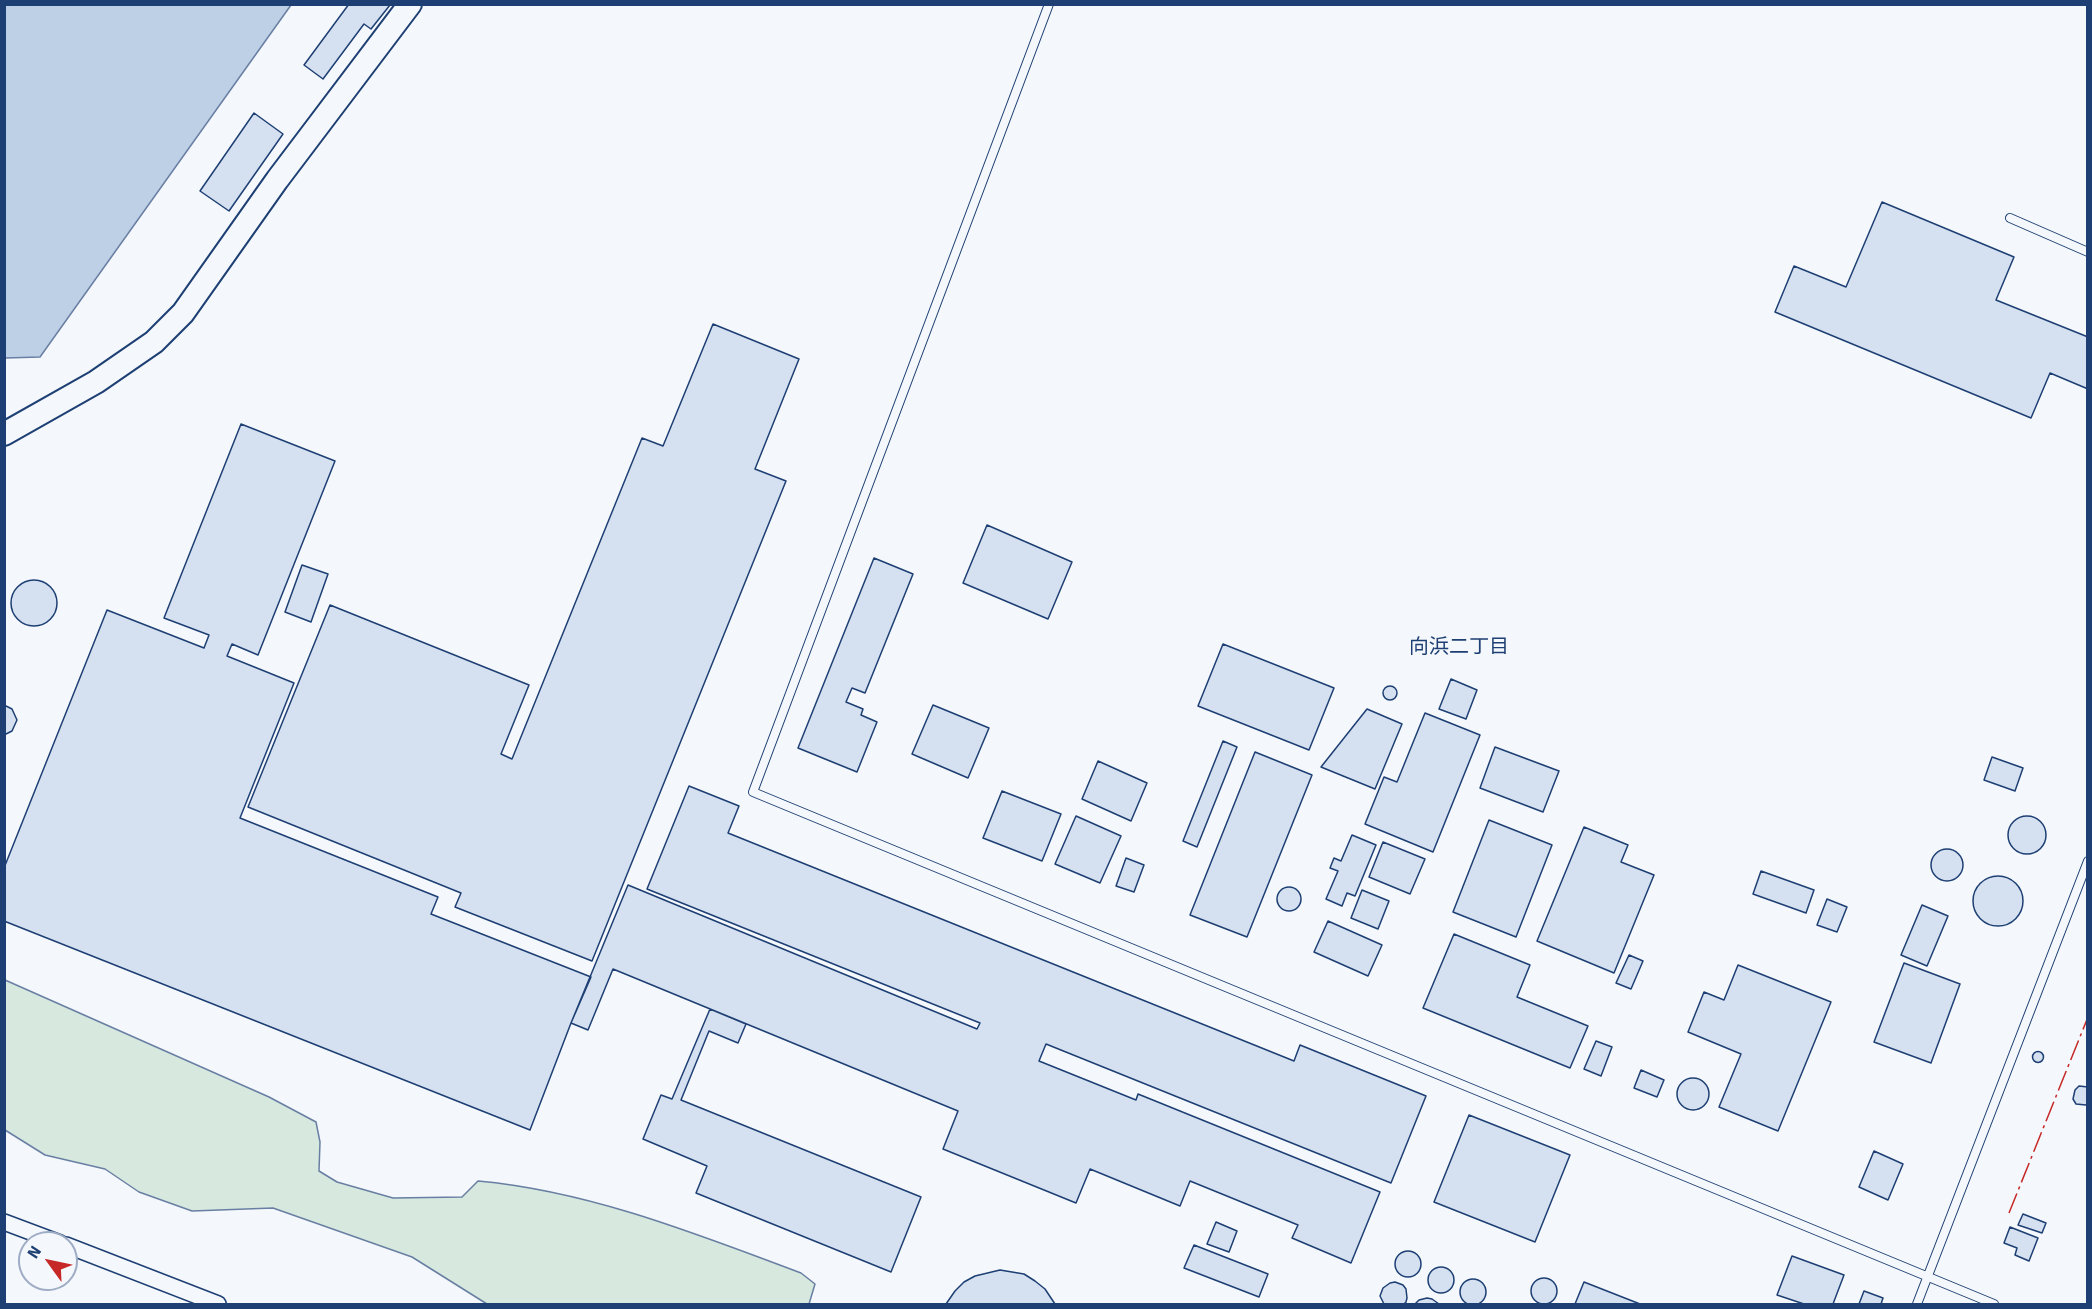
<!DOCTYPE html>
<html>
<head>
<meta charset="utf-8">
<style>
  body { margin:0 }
  #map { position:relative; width:2092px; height:1309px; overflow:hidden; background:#f4f7fb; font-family:Signika,sans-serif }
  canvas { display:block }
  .frame { position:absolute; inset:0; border:6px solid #1d3f73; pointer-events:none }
  .north { position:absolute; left:18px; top:1231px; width:60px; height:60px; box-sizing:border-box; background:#f4f7fb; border:2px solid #9eadc5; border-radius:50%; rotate:303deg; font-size:16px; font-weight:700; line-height:24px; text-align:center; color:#1d3f73 }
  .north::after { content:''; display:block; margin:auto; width:21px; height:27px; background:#c62828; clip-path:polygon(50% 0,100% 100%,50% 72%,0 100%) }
</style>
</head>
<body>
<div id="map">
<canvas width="2092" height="1309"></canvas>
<div class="frame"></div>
<div class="north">N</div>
</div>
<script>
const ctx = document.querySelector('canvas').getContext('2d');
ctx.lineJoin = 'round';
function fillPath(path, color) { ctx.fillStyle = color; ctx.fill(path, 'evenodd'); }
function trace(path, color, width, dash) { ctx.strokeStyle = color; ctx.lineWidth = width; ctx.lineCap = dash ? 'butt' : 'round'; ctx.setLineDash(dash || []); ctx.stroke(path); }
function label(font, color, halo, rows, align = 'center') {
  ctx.font = font + ' Signika,"Noto Sans JP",sans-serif'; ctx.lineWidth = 4.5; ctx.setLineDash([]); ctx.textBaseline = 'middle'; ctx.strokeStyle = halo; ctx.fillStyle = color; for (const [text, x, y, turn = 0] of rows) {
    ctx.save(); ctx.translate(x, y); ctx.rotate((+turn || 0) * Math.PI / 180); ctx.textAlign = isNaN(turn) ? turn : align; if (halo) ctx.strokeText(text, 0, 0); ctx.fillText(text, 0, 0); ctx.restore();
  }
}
const green = new Path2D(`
  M5,980L269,1097L316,1122L320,1142L319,1171L337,1182L393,1198L462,1197L478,1181C589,1191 697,1234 801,1273L815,1284L809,1304H487L412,1257L273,1208L192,1211L139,1192L105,1169L45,1155L5,1130Z`);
fillPath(green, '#d7e8df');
trace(green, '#687fa3', 1.5);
const water = new Path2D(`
  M4,5H291L40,357L5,358Z`);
fillPath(water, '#bed0e5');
trace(water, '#687fa3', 1.5);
const building = new Path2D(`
  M349,4L390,5L371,29L364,24L323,79L304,65Z
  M254,113L283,134L229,211L200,191Z
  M1882,202L2014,257L1996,300L2088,337V389L2050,373L2031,418L1775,312L1794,266L1846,287Z
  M713,324L799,359L755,469L786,481L592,961L455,907L461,893L248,807L330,605L529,685L501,754L512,759L642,438L663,446Z
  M241,424L335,461L258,655L232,644L227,656L294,683L240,818L438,897L431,914L591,977L571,1023L530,1130L4,921V868L107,610L204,648L209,635L164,618Z
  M987,525L1072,562L1048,619L963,583Z
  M874,558L913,574L865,693L852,688L846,702L863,709L861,715L877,722L857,772L798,748Z
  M302,565L328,574L311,622L285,612Z
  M11 603a23 23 0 1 1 46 0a23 23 0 1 1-46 0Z
  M1223,644L1334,688L1309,750L1198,706Z
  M1451,679L1477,690L1466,719L1439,709Z
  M1383 693a7 7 0 1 1 14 0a7 7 0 1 1-14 0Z
  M4,705L12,709L17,720L12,731L4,735Z
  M933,705L989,728L968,778L912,754Z
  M1367,709L1402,724L1375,789L1321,767Z
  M1425,713L1480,735L1433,852L1365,824L1384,777L1397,782Z
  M1223,741L1237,747L1197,847L1183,841Z
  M1495,747L1559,771L1543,812L1480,788Z
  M1255,752L1312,775L1247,937L1190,915Z
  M1992,757L2023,768L2015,791L1984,780Z
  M1098,761L1147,783L1131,821L1082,799Z
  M689,786L739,806L728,833L1294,1061L1300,1045L1426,1096L1391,1183L1046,1044L1039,1061L1136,1100L1138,1094L1380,1192L1351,1263L1292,1238L1298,1225L1190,1181L1180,1206L1090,1169L1076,1203L943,1149L958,1111L613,969L588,1030L571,1023L628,885L977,1029L980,1023L647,889Z
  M1002,791L1061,814L1042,861L983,838Z
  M2008 835a19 19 0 1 1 38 0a19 19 0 1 1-38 0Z
  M1076,816L1121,836L1100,883L1055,864Z
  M1489,820L1552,845L1516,937L1453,912Z
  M1584,827L1628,845L1621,862L1654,875L1614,973L1537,941Z
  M1352,835L1376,845L1355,896L1347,893L1342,906L1326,899L1338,871L1330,868L1334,858L1341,861Z
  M1383,842L1425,859L1410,894L1369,877Z
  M1931 865a16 16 0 1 1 32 0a16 16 0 1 1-32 0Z
  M1126,858L1144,865L1134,892L1116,886Z
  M1761,871L1814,890L1806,913L1753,894Z
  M1973 901a25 25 0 1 1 50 0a25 25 0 1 1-50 0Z
  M1277 899a12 12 0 1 1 24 0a12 12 0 1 1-24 0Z
  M1362,890L1389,901L1378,929L1351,918Z
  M1827,899L1847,907L1837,932L1817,925Z
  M1922,905L1948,916L1927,966L1901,955Z
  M1328,921L1382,945L1368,976L1314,952Z
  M1454,934L1530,965L1517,997L1588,1026L1570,1068L1423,1008Z
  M1629,955L1643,961L1631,989L1616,983Z
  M1904,963L1960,984L1931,1063L1874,1042Z
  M1738,965L1831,1002L1778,1131L1719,1107L1741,1054L1688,1032L1704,992L1724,1000Z
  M710,1009L746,1024L738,1043L709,1031L681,1100L921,1197L891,1272L696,1193L707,1166L643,1139L661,1095L672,1099Z
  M1596,1041L1612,1047L1601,1076L1584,1069Z
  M2032.5 1057a5.5 5.5 0 1 1 11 0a5.5 5.5 0 1 1-11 0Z
  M1641,1070L1664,1080L1657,1097L1634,1088Z
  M1677 1094a16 16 0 1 1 32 0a16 16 0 1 1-32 0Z
  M2079,1086L2088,1087V1104L2086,1105L2076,1104L2073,1099L2075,1090Z
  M1469,1115L1570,1155L1535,1242L1434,1202Z
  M1874,1151L1903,1164L1888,1200L1859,1187Z
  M2023,1214L2046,1223L2042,1233L2018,1225Z
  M1216,1222L1237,1231L1229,1252L1207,1244Z
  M2010,1227L2038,1238L2029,1261L2015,1255L2017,1248L2004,1243Z
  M1194,1245L1268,1274L1259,1297L1184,1268Z
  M1395 1264a13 13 0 1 1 26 0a13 13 0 1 1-26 0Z
  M1792,1256L1844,1275L1833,1304H1804L1777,1295Z
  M1428 1280a13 13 0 1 1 26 0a13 13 0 1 1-26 0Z
  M1000,1270L1024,1274L1035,1281L1045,1289L1055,1304H946L955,1291L964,1282L975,1276Z
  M1531 1291a13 13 0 1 1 26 0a13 13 0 1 1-26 0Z
  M1460 1292a13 13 0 1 1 26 0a13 13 0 1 1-26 0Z
  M1395,1282L1403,1285L1406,1289L1407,1298L1406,1302L1404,1304H1384L1380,1296L1383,1288L1390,1283Z
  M1584,1282L1640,1304H1575Z
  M1864,1291L1883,1298L1881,1304H1859Z
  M1427,1298L1432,1299L1439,1304H1415L1419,1300Z`);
fillPath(building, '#d5e0f0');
trace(building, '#1d3f73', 1.5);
const lane = new Path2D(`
  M1049,4L753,792L1994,1304
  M2010,218L2088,252
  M1917,1304L2088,861`);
const street = new Path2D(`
  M4,1222L60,1243
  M66,1245L218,1304`);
const secondary = new Path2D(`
  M4,434L96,382L154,342L183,313L277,180L410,4`);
trace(lane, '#1d3f73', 10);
trace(street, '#1d3f73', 18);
trace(secondary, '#1d3f73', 26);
trace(lane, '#f4f7fb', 8);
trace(street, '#f4f7fb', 15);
trace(secondary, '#f4f7fb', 22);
trace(new Path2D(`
  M2009,1213L2088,1017`), '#c62828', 1.5, [21, 4.5, 3, 4.5]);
label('20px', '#1d3f73', '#f4f7fb', [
  ["向浜二丁目",1459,648]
]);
</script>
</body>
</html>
